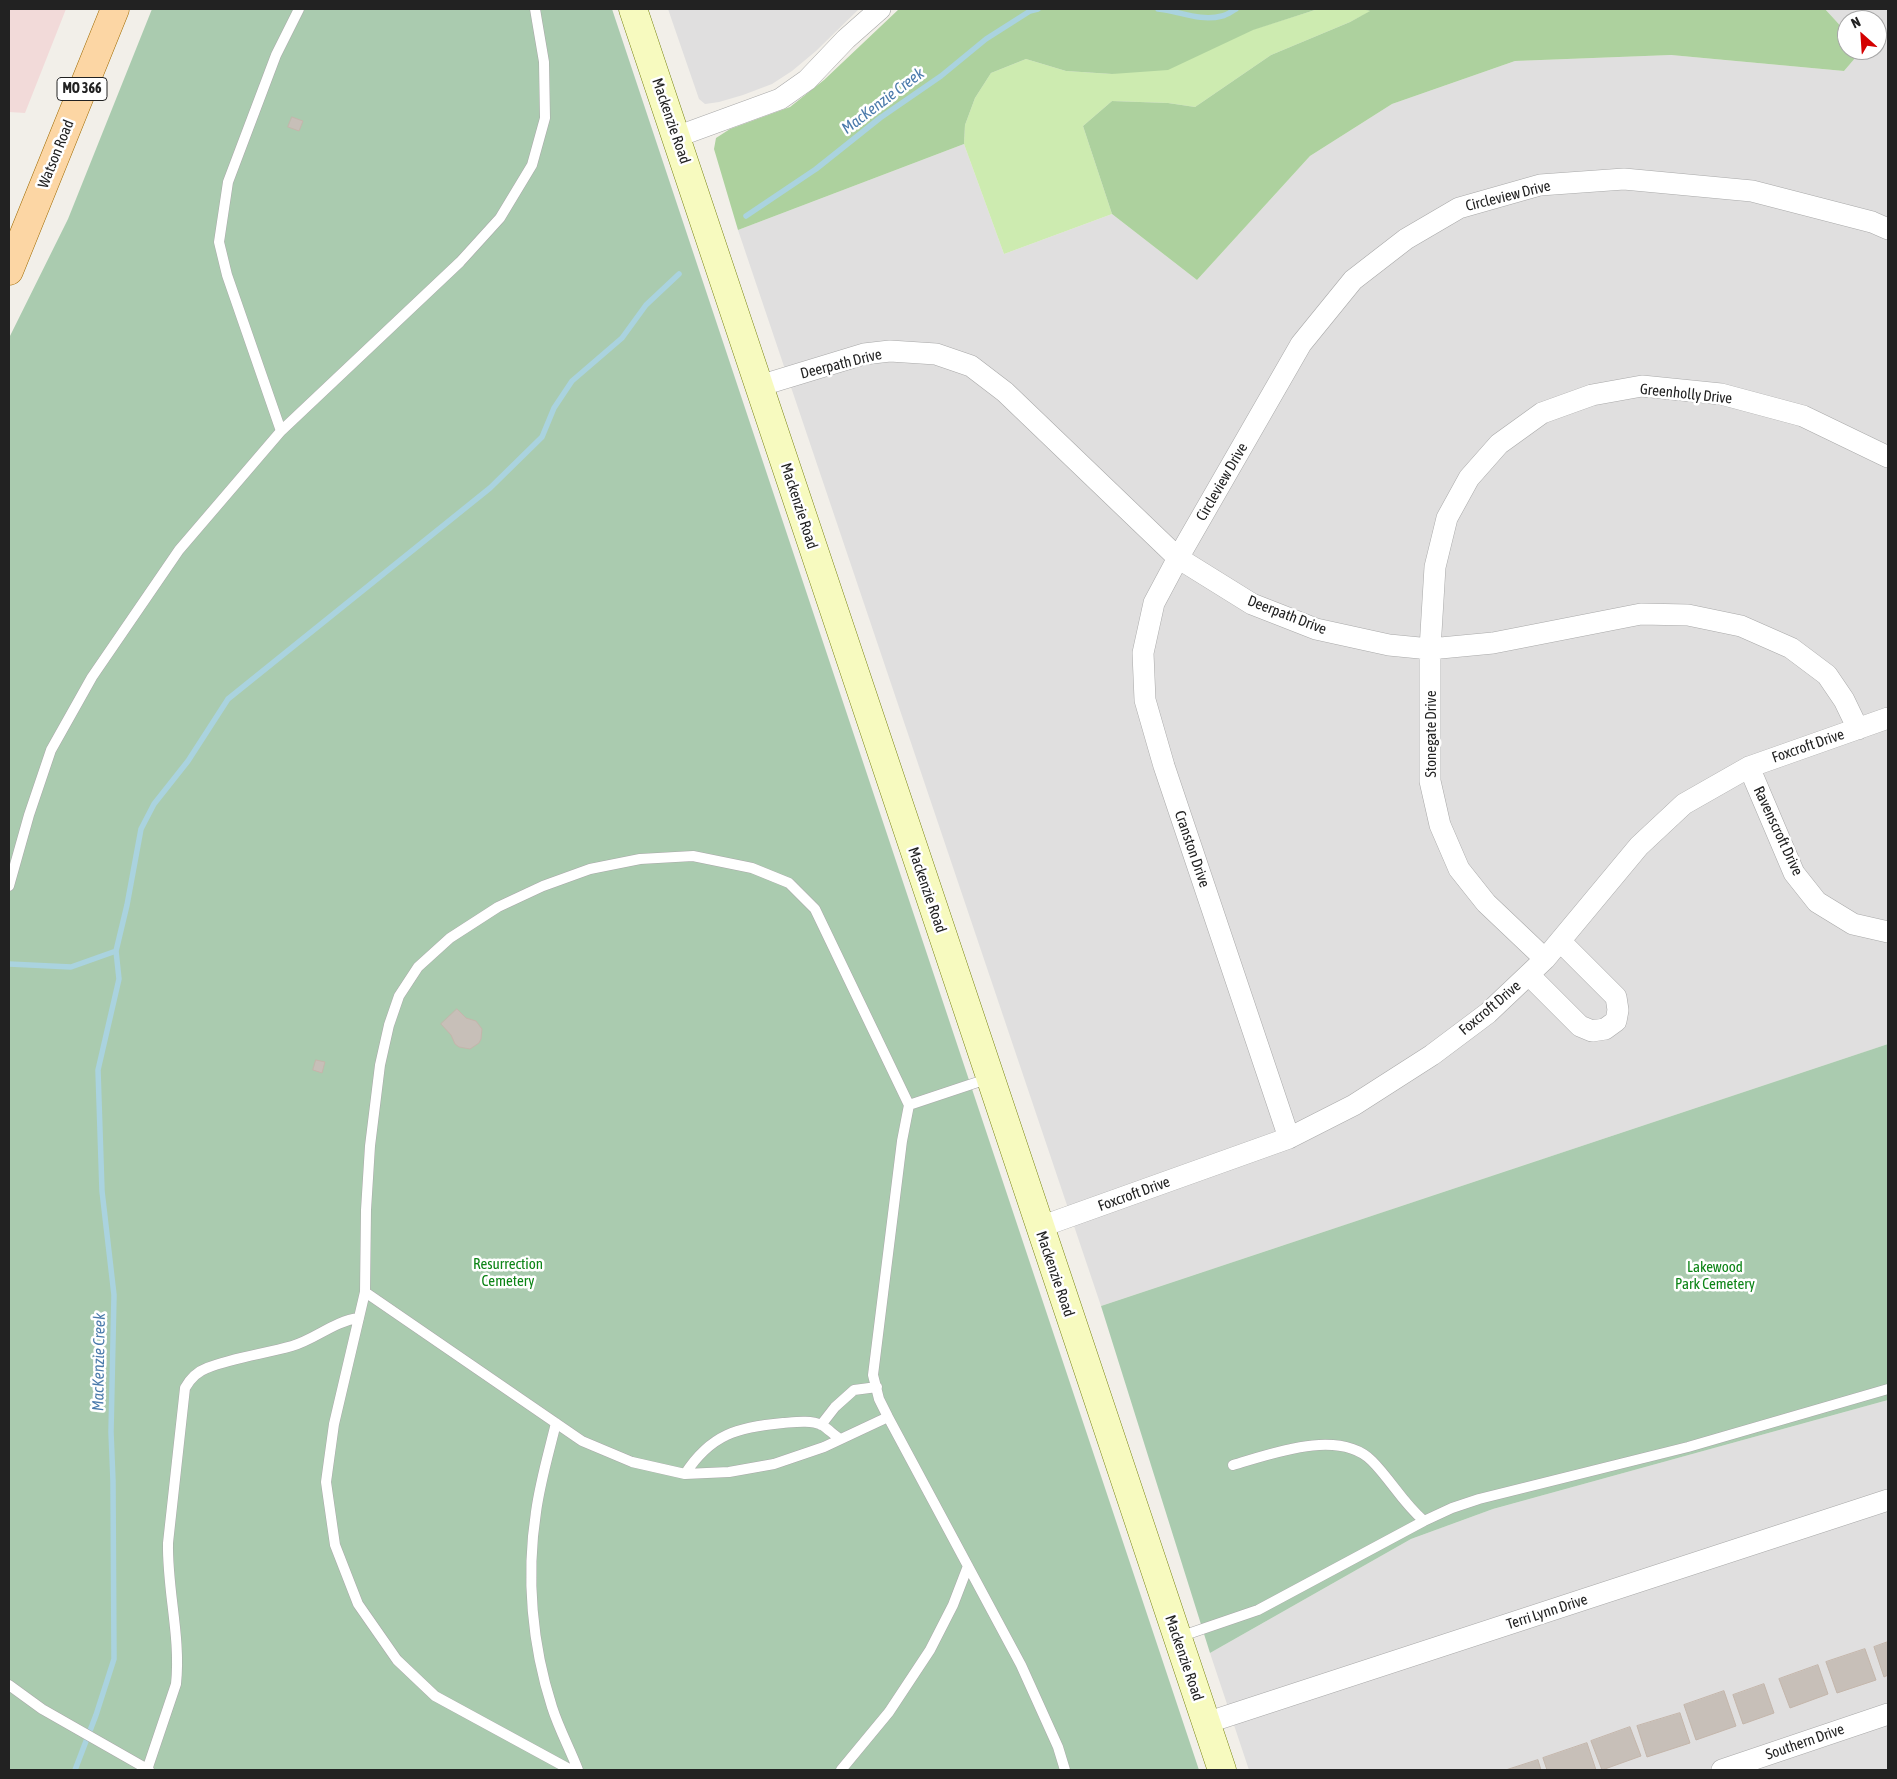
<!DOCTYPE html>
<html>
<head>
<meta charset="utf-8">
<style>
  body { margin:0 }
  #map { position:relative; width:1897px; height:1779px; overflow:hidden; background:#f2efe9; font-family:"Asap Condensed",sans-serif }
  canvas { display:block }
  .frame { position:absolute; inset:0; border:10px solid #222; pointer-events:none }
  .north { position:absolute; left:1837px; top:10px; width:50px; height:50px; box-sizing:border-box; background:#fff; border:1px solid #a7a7a7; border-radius:50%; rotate:334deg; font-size:14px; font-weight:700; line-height:20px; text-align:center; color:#222 }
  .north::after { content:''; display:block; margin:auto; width:18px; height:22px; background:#d40000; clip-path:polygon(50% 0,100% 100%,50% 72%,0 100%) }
</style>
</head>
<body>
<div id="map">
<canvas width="1897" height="1779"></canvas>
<div class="frame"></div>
<div class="north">N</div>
</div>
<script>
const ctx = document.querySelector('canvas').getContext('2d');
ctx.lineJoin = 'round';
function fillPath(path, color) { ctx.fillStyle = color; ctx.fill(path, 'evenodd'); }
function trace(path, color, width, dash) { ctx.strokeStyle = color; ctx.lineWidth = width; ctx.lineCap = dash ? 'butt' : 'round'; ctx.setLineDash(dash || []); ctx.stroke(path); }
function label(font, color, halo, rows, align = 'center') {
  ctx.font = font + ' "Asap Condensed",sans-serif'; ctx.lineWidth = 5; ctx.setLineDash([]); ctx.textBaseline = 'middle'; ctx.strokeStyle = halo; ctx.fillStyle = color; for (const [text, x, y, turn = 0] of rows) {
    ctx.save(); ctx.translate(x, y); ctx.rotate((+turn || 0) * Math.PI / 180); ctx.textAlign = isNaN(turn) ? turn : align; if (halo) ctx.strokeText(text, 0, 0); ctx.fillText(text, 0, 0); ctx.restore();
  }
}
fillPath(new Path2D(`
  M668,9H859L816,51L792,71L772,84L743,95L719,102L705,104L699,99Z
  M1825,9H1888V1044L1101,1306L738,230L964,144L1004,254L1112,214L1197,280L1310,156L1392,104L1515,61L1671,55L1844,71L1862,50H1877V20H1847V33Z
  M1888,1400V1770H1249L1210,1653L1411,1539L1493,1509Z`), '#e0dfdf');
fillPath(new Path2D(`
  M9,9H66L25,113L9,112Z`), '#f2dad9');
fillPath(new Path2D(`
  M1318,9H1362L1371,11L1350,22L1271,55L1195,107L1168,103L1112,101L1083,126L1112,214L1004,254L964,144L965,125L975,98L991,73L1026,59L1066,71L1112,74Z`), '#cdebb0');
fillPath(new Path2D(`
  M899,9H1318L1253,30L1168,70L1112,74L1066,71L1026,59L991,73L975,98L965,125L964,144L738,230L714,149L716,138L730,129L790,107L824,80Z
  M1362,9H1825L1847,33V50H1862L1844,71L1671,55L1515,61L1392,104L1310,156L1197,280L1112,214L1083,126L1112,101L1168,103L1195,107L1271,55L1350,22L1370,11Z`), '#add19e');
fillPath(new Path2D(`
  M152,9H612L1199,1770H9V338L68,219Z
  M1888,1044V1400L1493,1509L1411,1539L1210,1653L1101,1306Z`), '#aacbaf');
trace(new Path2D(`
  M1158,9C1179,11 1200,22 1222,16C1227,15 1232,11 1236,9
  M746,216L816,169L880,118L941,76L986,39L1030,11L1038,9
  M9,964L71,967L116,951
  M75,1770L96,1715L114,1659L113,1481L111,1432L114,1295L102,1191L98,1070L119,979L116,951L127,905L141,829L154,804L188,761L228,699L490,488L542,437L554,408L572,381L622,338L646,305L679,274`), '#aad3df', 5.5);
const building = new Path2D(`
  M292,117L303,121L299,131L288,127Z
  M457,1009L466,1018L476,1021L482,1029L481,1039L479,1043L470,1049L459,1047L455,1044L451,1035L441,1024Z
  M316,1060L325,1062L322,1073L313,1070Z
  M1888,1642V1675L1884,1677L1874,1647Z
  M1865,1649L1876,1680L1837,1693L1826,1662Z
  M1818,1665L1828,1694L1790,1708L1779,1679Z
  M1764,1684L1774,1713L1743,1724L1733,1695Z
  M1724,1691L1736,1726L1696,1740L1684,1705Z
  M1680,1713L1690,1743L1647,1757L1637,1726Z
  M1630,1727L1641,1756L1602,1770L1591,1741Z
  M1587,1743L1596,1770H1547L1543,1758Z
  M1538,1760L1541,1770H1506Z`);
fillPath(building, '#c7bfb8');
trace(building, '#c4b6ab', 1);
const lane = new Path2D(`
  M281,431L227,275L219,242L228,182L276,55L299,9
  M9,886L29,815L51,750L92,677L179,550L281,431L460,262L500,218L532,165L545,118L544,62L535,9
  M909,1105L990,1078
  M365,1292L582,1441L632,1462L685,1474L729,1472L774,1464L824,1447L888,1417
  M556,1423C549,1452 540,1482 536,1512C526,1577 532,1645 552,1707C559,1729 570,1749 578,1770
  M821,1425L835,1407L854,1390L877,1387
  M1233,1465C1271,1454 1339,1428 1372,1461C1391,1480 1402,1502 1424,1521
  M685,1474C711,1434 738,1427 783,1423C796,1422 810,1420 822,1425C828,1429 834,1435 840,1439
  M1179,1637L1258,1610L1424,1521L1452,1508L1479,1499L1688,1447L1888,1389
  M9,1685L42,1709L149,1770
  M147,1770L176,1684C181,1637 167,1590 168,1543L185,1388C190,1379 196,1372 207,1368C234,1357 264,1354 292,1346C316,1339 334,1321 359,1318
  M571,1770L435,1696L397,1660L358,1604L335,1545L326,1482L334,1424L365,1292L366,1210L370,1146L380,1065L389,1025L399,996L418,967L450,938L498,907L543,886L590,869L640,859L693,856L752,868L789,883L815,909L909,1105L902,1141L873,1375L879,1399L888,1417L1021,1665L1058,1747L1065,1770
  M841,1770L889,1712L930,1650L953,1605L968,1566`);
const street = new Path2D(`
  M676,137L780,99L807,80L846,39L880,9
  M759,386L864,354L890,351L936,354L971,366L1005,392L1178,558L1252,604L1316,629L1389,645L1430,649L1493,643L1641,614L1688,615L1741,626L1791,648L1827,675L1844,700L1858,729
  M1749,767L1794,873L1817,902L1853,924L1888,932
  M1545,959L1486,903L1459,869L1440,825L1430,781V649L1435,567L1447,518L1469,478L1499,444L1542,413L1592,395L1642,386L1721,394L1803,416L1888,457
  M1529,975L1580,1026L1592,1031L1605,1029L1616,1021L1618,1010L1616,997L1560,941
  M1289,1138L1164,766L1145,700L1143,653L1154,603L1178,558L1301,344L1353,280L1406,239L1459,208L1540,185L1624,179L1752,191L1872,222L1888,229
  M1040,1227L1289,1138L1354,1105L1432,1055L1488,1013L1545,959L1639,846L1684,804L1749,767L1888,718
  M1206,1723L1888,1500
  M1722,1770L1888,1714`);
const secondary = new Path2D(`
  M633,9L1222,1770`);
const primary = new Path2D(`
  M9,271L115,9`);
trace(lane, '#a9a9a9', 11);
trace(street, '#a9a9a9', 22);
trace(secondary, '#707d05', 29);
trace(primary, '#a06b00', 29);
trace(lane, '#fff', 10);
trace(street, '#fff', 21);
trace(secondary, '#f7fabf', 28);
trace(primary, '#fcd6a4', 28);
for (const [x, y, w] of [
  [82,89,50]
]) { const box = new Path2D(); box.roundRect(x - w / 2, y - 11.5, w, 23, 4); ctx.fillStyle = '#fff'; ctx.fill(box); trace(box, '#222', 1); }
label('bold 14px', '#222', null, [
  ["MO 366",82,89]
]);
label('15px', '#222', '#fff', [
  ["Mackenzie Road",671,121,71],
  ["Watson Road",56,154,-68],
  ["Circleview Drive",1508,196,-14],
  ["Deerpath Drive",841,364,-14],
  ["Greenholly Drive",1686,394,6],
  ["Circleview Drive",1222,482,-60],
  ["Mackenzie Road",799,506,72],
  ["Deerpath Drive",1287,615,21],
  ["Stonegate Drive",1431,734,-90],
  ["Foxcroft Drive",1808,746,-19],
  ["Ravenscroft Drive",1778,831,65],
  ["Cranston Drive",1192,849,71],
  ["Mackenzie Road",927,890,71],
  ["Foxcroft Drive",1490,1008,-40],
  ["Foxcroft Drive",1134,1194,-20],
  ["Mackenzie Road",1055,1274,71],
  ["Terri Lynn Drive",1547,1612,-18],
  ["Mackenzie Road",1184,1658,71],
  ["Southern Drive",1805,1742,-19]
]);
label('15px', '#0c8416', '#fff', [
  ["Resurrection",508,1264],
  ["Cemetery",508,1281],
  ["Lakewood",1715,1267],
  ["Park Cemetery",1715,1284]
]);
label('italic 16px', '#4a7aab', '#fff', [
  ["MacKenzie Creek",883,101,-37],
  ["MacKenzie Creek",99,1362,-89]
]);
</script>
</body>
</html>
